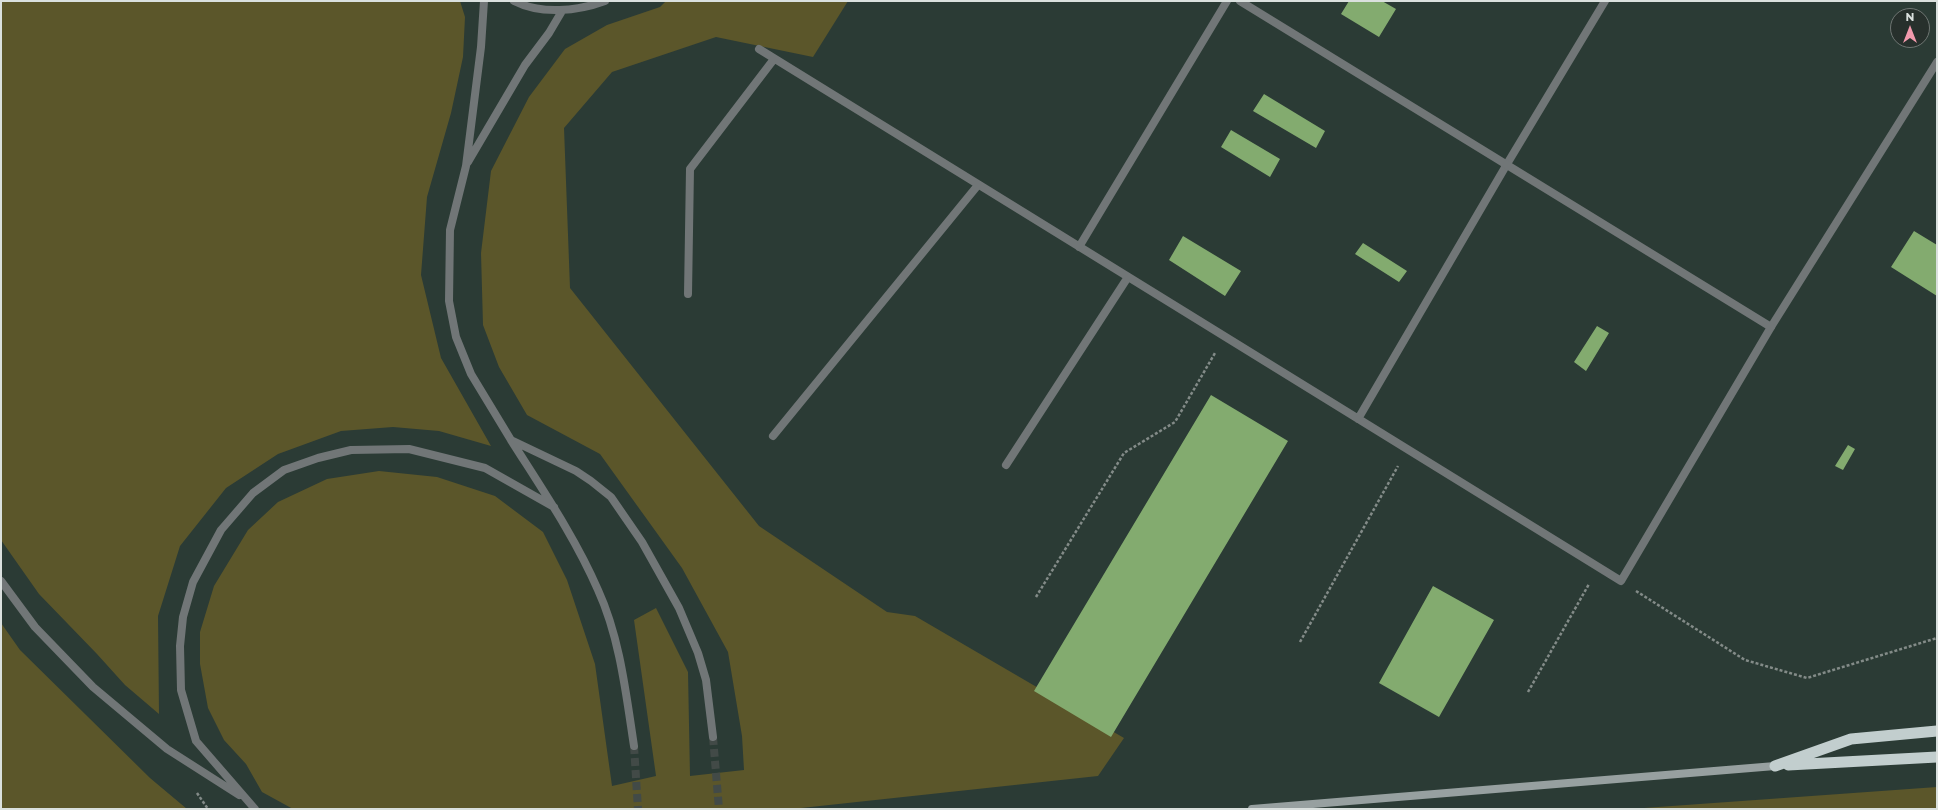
<!DOCTYPE html>
<html>
<head>
<meta charset="utf-8">
<style>
  body { margin:0 }
  #map { position:relative; width:1938px; height:810px; overflow:hidden; background:#27302c; font-family:Montserrat,sans-serif }
  canvas { display:block }
  .frame { position:absolute; inset:0; border:2px solid #dae0de; pointer-events:none }
  .north { position:absolute; left:1890px; top:8px; width:40px; height:40px; box-sizing:border-box; background:#27302c; border:1px solid #6f7673; border-radius:50%; rotate:0deg; font-size:11px; font-weight:700; line-height:16px; text-align:center; color:#dae0de }
  .north::after { content:''; display:block; margin:auto; width:14px; height:18px; background:#f29aad; clip-path:polygon(50% 0,100% 100%,50% 72%,0 100%) }
</style>
</head>
<body>
<div id="map">
<canvas width="1938" height="810"></canvas>
<div class="frame"></div>
<div class="north">N</div>
</div>
<script>
const ctx = document.querySelector('canvas').getContext('2d');
ctx.lineJoin = 'round';
function fillPath(path, color) { ctx.fillStyle = color; ctx.fill(path, 'evenodd'); }
function trace(path, color, width, dash) { ctx.strokeStyle = color; ctx.lineWidth = width; ctx.lineCap = dash ? 'butt' : 'round'; ctx.setLineDash(dash || []); ctx.stroke(path); }
fillPath(new Path2D(`
  M1,1H1937V809H1ZM1898,16H1922V40H1898Z`), '#2b3b35');
fillPath(new Path2D(`
  M1,1H460L465,17L463,57L451,113L427,197L421,275L441,358L491,446L439,431L393,427L341,431L278,454L226,488L180,546L158,616L159,714L125,685L97,654L39,594L1,540Z
  M666,1H848L813,57L716,37L612,72L564,128L570,288L759,526L887,612L915,616L1124,738L1098,776L792,809H293L262,792L246,764L224,740L208,708L200,664V632L214,586L248,530L278,502L327,479L379,471L437,477L495,496L543,532L567,580L595,664L612,786L656,776L634,620L656,608L688,672L690,776L744,770L742,736L728,652L682,568L600,454L527,415L499,367L483,325L481,253L491,171L529,97L565,49L607,25L660,7Z
  M1,623L20,650L150,778L187,809H1Z
  M1937,787V809H1630Z`), '#5b562a');
fillPath(new Path2D(`
  M1349,1H1382L1396,9L1379,37L1341,14Z
  M1264,94L1325,131L1316,148L1253,111Z
  M1231,130L1280,159L1270,177L1221,147Z
  M1914,231L1937,245V296L1891,267Z
  M1183,236L1241,271L1225,296L1169,260Z
  M1363,243L1407,271L1399,282L1355,254Z
  M1597,326L1609,333L1586,371L1574,362Z
  M1211,395L1288,441L1111,737L1034,691Z
  M1848,445L1855,449L1843,470L1835,466Z
  M1433,586L1494,620L1439,717L1379,683Z`), '#83ab6f');
trace(new Path2D(`
  M713,737L719,809
  M634,746L638,809`), '#424a47', 8, [8, 4]);
trace(new Path2D(`
  M1636,591L1745,660L1807,678L1937,638
  M1036,597L1124,453L1175,422L1215,353
  M1300,642L1398,466
  M1528,692L1589,584
  M197,793L208,809`), '#838b88', 2.5, [3, 2]);
trace(new Path2D(`
  M759,49L1621,581L1771,327L1937,62
  M1079,247L1227,1
  M688,294L690,169L774,59
  M1358,419L1507,164L1605,1
  M773,436L978,185
  M1006,465L1128,277`), '#717677', 8);
trace(new Path2D(`
  M484,1L481,47L466,166L450,230L449,301L456,337L471,374L511,440L576,471L591,481L611,497L642,542L679,608L698,653L706,680L713,737
  M514,1C541,15 578,11 605,1
  M1240,1L1771,327
  M468,162L525,65L549,33L562,11
  M511,440C542,489 575,537 598,590C620,638 626,694 634,746
  M1,581L35,627L93,687L167,749L239,795
  M255,809L196,741L181,690L180,646L183,617L193,582L221,530L253,493L284,470L318,458L351,450L409,449L485,468L554,507`), '#717677', 8);
trace(new Path2D(`
  M1252,809L1775,766`), '#97a0a0', 8);
trace(new Path2D(`
  M1788,765L1937,757
  M1775,766L1851,739L1937,731`), '#c2cece', 11);
</script>
</body>
</html>
